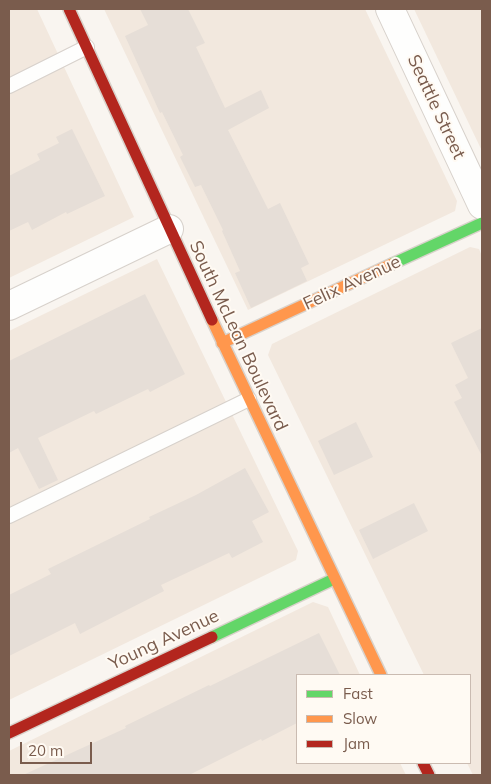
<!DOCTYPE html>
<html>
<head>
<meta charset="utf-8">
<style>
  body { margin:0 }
  #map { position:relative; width:491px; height:784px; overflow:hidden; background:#f9f5f0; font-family:Mulish,sans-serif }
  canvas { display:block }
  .frame { position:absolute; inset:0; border:10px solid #7a5c4d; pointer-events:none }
  .legend { position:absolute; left:296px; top:674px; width:175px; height:90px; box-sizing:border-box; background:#fffaf3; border:1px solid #cabbb1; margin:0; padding:6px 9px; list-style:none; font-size:15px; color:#7a5c4d }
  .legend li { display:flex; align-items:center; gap:10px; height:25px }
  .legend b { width:25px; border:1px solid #cabbb1 }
  .scale { position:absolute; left:20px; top:742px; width:72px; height:22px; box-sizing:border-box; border:2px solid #7a5c4d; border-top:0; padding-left:6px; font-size:15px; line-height:18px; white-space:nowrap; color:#7a5c4d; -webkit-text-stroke:4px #fffaf3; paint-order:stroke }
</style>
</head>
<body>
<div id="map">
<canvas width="491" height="784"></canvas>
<div class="frame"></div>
<ul class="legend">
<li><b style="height:6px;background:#63d668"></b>Fast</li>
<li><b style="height:6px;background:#ff974d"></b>Slow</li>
<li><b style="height:6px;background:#b3261e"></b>Jam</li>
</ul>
<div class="scale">20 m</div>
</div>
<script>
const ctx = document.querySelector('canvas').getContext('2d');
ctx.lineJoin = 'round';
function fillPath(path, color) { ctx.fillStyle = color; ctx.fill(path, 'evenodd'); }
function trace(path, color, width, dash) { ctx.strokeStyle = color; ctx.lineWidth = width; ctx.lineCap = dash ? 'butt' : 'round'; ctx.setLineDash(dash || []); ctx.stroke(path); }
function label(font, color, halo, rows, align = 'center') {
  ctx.font = font + ' Mulish,sans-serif'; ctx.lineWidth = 4; ctx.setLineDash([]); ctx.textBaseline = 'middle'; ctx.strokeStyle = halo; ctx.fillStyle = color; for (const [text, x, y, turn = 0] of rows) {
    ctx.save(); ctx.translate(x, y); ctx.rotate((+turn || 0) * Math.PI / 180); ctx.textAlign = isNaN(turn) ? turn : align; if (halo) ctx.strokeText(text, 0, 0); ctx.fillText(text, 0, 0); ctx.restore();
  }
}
fillPath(new Path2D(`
  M9,9H37L134,217L9,278Z
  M104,9H365L457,201L455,211L248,310Z
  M414,9H482V151Z
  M470,247L479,249L482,256V775H473L467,763H470V675H424L268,355L272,344Z
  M157,259L298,551L296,560L9,700V331Z
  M313,602L328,607L360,675H297V763H400L406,775H9V751Z`), '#f2e8de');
fillPath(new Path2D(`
  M140,9H188L205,43L196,47L225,108L261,90L269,108L228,130L268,209L280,203L309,264L301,268L307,281L251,308L235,273L240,271L222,231L223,230L201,185L195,187L180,157L183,155L162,112L160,113L125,36L148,25Z
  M72,129L105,196L67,214L66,212L32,230L28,222L9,231V176L40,160L37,154L59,143L56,137Z
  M145,294L185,374L150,392L148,389L96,414L94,411L38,438L58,480L39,489L18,448L9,453V361Z
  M482,328V456L454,402L462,398L455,385L468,378L451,343Z
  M356,422L373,457L334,475L318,441Z
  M245,468L269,512L252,521L263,542L232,558L229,553L161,585L164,591L80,634L75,623L9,656V595L51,574L48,569L150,519L149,517L196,495Z
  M414,503L428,531L373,559L359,530Z
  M319,633L340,675H297V723L262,741L261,739L189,775H23L126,728L125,726L209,685L210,686Z`), '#e6ded7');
const lane = new Path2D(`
  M9,86L87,47
  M9,516L249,399`);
const street = new Path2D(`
  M390,9L482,205
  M9,306L169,229`);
const fast = new Path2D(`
  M392,264L482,223
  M212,637L334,579`);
const slow = new Path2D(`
  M212,320L381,675
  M222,343L392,264`);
const jam = new Path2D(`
  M69,9L212,320
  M9,733L212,637
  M423,763L429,775`);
trace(lane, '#d7d1cb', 16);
trace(street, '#d7d1cb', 30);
trace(fast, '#d9d2cb', 14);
trace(slow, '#d9d2cb', 14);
trace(jam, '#d9d2cb', 14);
trace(lane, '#fefefd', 14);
trace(street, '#fefefd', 28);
trace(fast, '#63d668', 11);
trace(slow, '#ff974d', 11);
trace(jam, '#b3261e', 11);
label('18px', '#7a5c4d', '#fffaf3', [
  ["Seattle Street",436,107,65],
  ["Felix Avenue",352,283,-25],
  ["South McLean Boulevard",238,336,65],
  ["Young Avenue",164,640,-25]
]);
</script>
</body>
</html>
